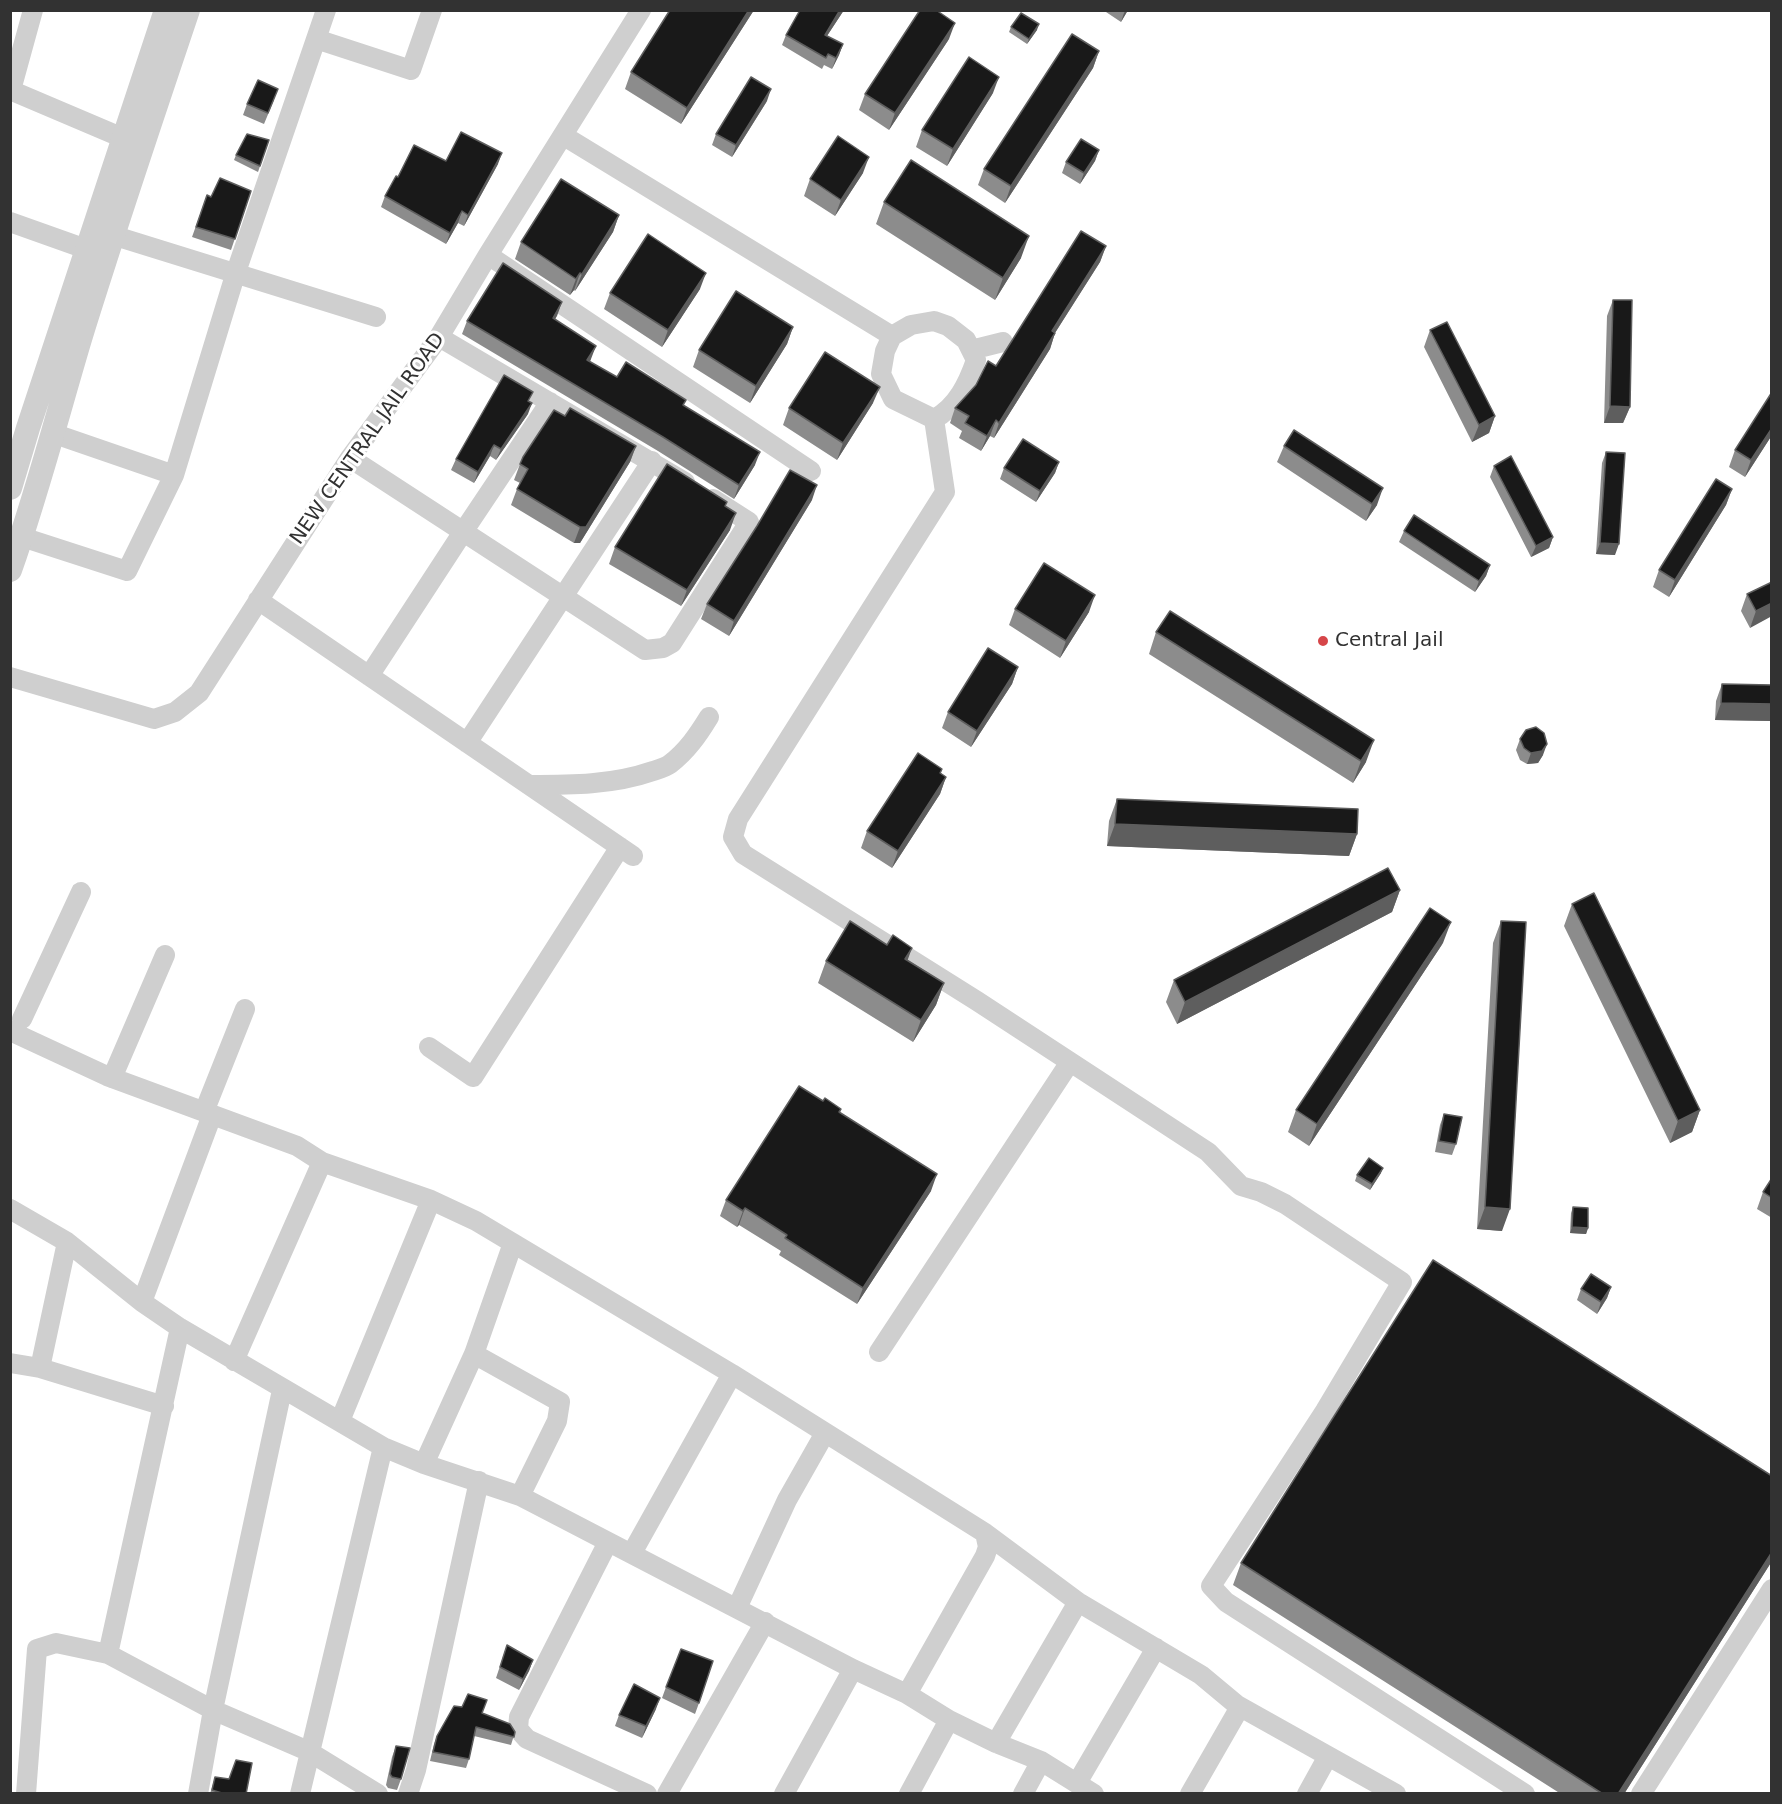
<!DOCTYPE html>
<html>
<head>
<meta charset="utf-8">
<style>
  body { margin:0 }
  #map { position:relative; width:1782px; height:1804px; overflow:hidden; background:#fff; font-family:"DejaVu Sans",sans-serif }
  canvas { display:block }
  .frame { position:absolute; inset:0; border:12px solid #323232; pointer-events:none }
</style>
</head>
<body>
<div id="map">
<canvas width="1782" height="1804"></canvas>
<div class="frame"></div>
</div>
<script>
const ctx = document.querySelector('canvas').getContext('2d');
ctx.lineJoin = 'round';
function trace(path, color, width, dash) { ctx.strokeStyle = color; ctx.lineWidth = width; ctx.lineCap = dash ? 'butt' : 'round'; ctx.setLineDash(dash || []); ctx.stroke(path); }
function fillPath(path, color) { ctx.fillStyle = color; ctx.fill(path, 'evenodd'); }
function label(font, color, halo, rows, align = 'center') {
  ctx.font = font + ' "DejaVu Sans",sans-serif'; ctx.lineWidth = 6; ctx.setLineDash([]); ctx.textBaseline = 'middle'; ctx.strokeStyle = halo; ctx.fillStyle = color; for (const [text, x, y, turn = 0] of rows) {
    ctx.save(); ctx.translate(x, y); ctx.rotate((+turn || 0) * Math.PI / 180); ctx.textAlign = isNaN(turn) ? turn : align; if (halo) ctx.strokeText(text, 0, 0); ctx.fillText(text, 0, 0); ctx.restore();
  }
}
trace(new Path2D(`
  M316,39L411,70L432,10
  M10,90L123,138
  M11,90L33,10
  M564,136L892,336
  M10,222L100,254
  M112,235L376,317
  M488,255L811,471
  M439,337L685,482
  M971,350L1003,342
  M934,419C957,407 968,383 976,360L966,340L948,326L934,321L911,325L892,336L885,351L881,374L893,399L934,419L945,492L738,819L733,837L743,854L977,1001L1208,1152L1241,1186L1261,1192L1285,1204L1402,1282L1325,1411L1211,1586L1226,1602L1525,1794
  M52,433L174,475
  M350,458L645,650L663,648L672,643L749,522L713,499
  M22,537L127,571L174,475L236,272L326,10
  M258,600L633,856
  M369,676L463,532L550,402
  M10,677L154,719L175,712L199,693L350,458L439,337L488,255L641,10
  M467,743L652,461
  M529,785C571,785 613,785 653,771C659,769 666,767 670,764C687,751 698,735 709,717
  M22,1019L81,892
  M10,1031L107,1076L297,1146L322,1162L431,1200L476,1221L732,1374L985,1533L1078,1602L1201,1675L1237,1705L1396,1794
  M429,1047L473,1077L620,847
  M112,1078L165,955
  M204,1112L245,1009
  M10,1209L67,1242L142,1302L180,1328L383,1447L424,1464L520,1496L853,1669L907,1694L949,1720L996,1743L1041,1761L1094,1794
  M142,1302L212,1115
  M879,1352L1070,1062
  M474,1354L560,1402L557,1421L520,1496
  M234,1361L322,1162
  M10,1363L40,1368L164,1406
  M40,1368L67,1242
  M340,1421L431,1200
  M424,1464L474,1354L513,1243
  M608,1542L519,1717L518,1729L527,1739L647,1794
  M632,1553L732,1374
  M737,1608L787,1500L825,1433
  M108,1654L180,1328
  M907,1694L985,1556L988,1547L985,1533
  M996,1743L1078,1602
  M1077,1783L1156,1648
  M26,1794L37,1649L56,1643L108,1654L213,1710L308,1751L378,1794
  M198,1794L213,1710L282,1390
  M300,1794L383,1447
  M408,1794L416,1770L479,1481
  M667,1794L765,1622
  M784,1794L853,1669
  M909,1794L949,1720
  M1023,1794L1041,1761
  M1190,1794L1240,1707
  M1307,1794L1328,1756
  M1641,1794L1772,1589`), '#cfcfcf', 20);
trace(new Path2D(`
  M10,488L28,428L166,10
  M10,570C37,494 57,416 80,339C114,229 151,120 188,10`), '#cfcfcf', 24);
fillPath(new Path2D(`
  M754,10L681,124L625,89L631,72Z
  M844,10L827,36L843,44L839,55L832,69L824,65L822,69L782,45L786,35Z
  M1103,10H1128L1121,22Z
  M1011,27L1037,30L1027,44L1009,32Z
  M949,39L889,130L859,110L865,94Z
  M1099,51L1093,68L1005,203L978,185L984,169Z
  M993,93L947,166L916,147L922,130Z
  M274,100L264,124L243,115L247,104Z
  M767,101L732,157L712,145L716,134Z
  M269,140L258,172L234,160L236,155Z
  M1099,150L1095,161L1080,184L1062,173L1066,162Z
  M446,161L498,164L464,226L458,223L446,244L381,207L385,196L398,177Z
  M863,173L835,216L804,196L810,179Z
  M251,191L231,250L192,237L207,195L211,197Z
  M884,202L1021,258L995,300L876,224Z
  M619,215L613,232L575,291L574,290L570,295L515,259L521,242Z
  M1106,246L1100,262L1055,333L1050,349L994,438L990,436L981,451L959,438L962,431L950,423L955,408L996,366Z
  M700,289L662,347L604,309L610,293Z
  M1613,300L1630,407L1623,423H1604L1607,316Z
  M562,302L555,319L591,359L590,362L617,377L684,405L755,465L734,499L658,451L462,334L467,321Z
  M793,327L787,344L750,403L693,367L699,350Z
  M1430,330L1495,416L1489,433L1472,442L1424,347Z
  M873,403L837,460L783,425L789,408Z
  M528,414L496,460L490,456L474,483L451,470L456,459Z
  M565,416L636,446L630,462L580,543H574L511,505L517,489L520,483L514,480L520,464Z
  M1772,435L1745,477L1729,467L1735,450Z
  M1284,446L1377,505L1366,521L1277,462Z
  M1606,452L1615,555L1596,554L1602,463Z
  M1059,462L1055,473L1036,502L1000,479L1004,468Z
  M1494,466L1553,537L1549,548L1531,557L1490,477Z
  M1732,489L1726,505L1669,597L1653,587L1659,570Z
  M812,500L729,636L701,619L707,604L757,526Z
  M726,507L730,530L681,606L609,564L615,547Z
  M1404,531L1490,565L1486,576L1475,592L1399,542Z
  M1772,582L1750,628L1741,611L1747,594Z
  M1015,609L1089,612L1060,658L1009,625Z
  M1156,632L1366,762L1353,783L1149,654Z
  M1018,667L1012,684L971,747L942,728L948,712Z
  M1722,684L1772,685V721L1715,720L1716,701Z
  M1520,739L1543,755L1538,763L1527,764L1520,760L1516,750Z
  M942,769L941,773L946,777L940,794L892,868L861,848L867,831Z
  M1117,799L1357,834L1349,856L1107,846L1109,821Z
  M1400,890L1392,912L1177,1024L1166,1002L1174,980Z
  M1572,904L1700,1110L1692,1132L1670,1143L1564,926Z
  M1501,921L1502,1231L1477,1229L1493,943Z
  M1443,943L1309,1146L1288,1132L1296,1110Z
  M908,960L944,983L936,1005L913,1042L818,983L826,961Z
  M823,1101L841,1109L840,1113L931,1191L857,1304L779,1255L781,1251L739,1225L737,1227L720,1216L726,1200Z
  M1444,1114L1456,1144L1452,1155L1435,1152L1440,1125Z
  M1381,1173L1370,1190L1355,1181L1357,1175Z
  M1772,1178V1218L1757,1209L1763,1192Z
  M1573,1207L1588,1228L1586,1234L1570,1233L1571,1213Z
  M1611,1287L1607,1298L1597,1314L1577,1300L1581,1289Z
  M1772,1476V1561L1624,1794H1561L1233,1585L1241,1563Z
  M507,1645L533,1660L529,1671L519,1690L496,1678Z
  M666,1687L699,1703L695,1714L662,1698Z
  M656,1709L642,1738L615,1726L619,1715Z
  M482,1713L515,1732L511,1745L474,1736L469,1759L466,1768L430,1761L434,1744L437,1736Z
  M396,1746L401,1779L397,1790L388,1788L386,1785L392,1757Z
  M215,1777L246,1794H210Z`), '#8c8c8c');
fillPath(new Path2D(`
  M749,10H754L681,124L687,108Z
  M840,10H844L821,45L825,35Z
  M1126,10H1128L1121,22L1124,13Z
  M955,23L949,39L889,130L895,113Z
  M1039,24L1037,30L1027,44L1029,39Z
  M843,44L839,55L832,69L836,58Z
  M1099,51L1093,68L1005,203L1011,186Z
  M999,77L993,93L947,166L953,149Z
  M771,89L767,101L732,157L736,145Z
  M1099,150L1095,161L1080,184L1084,173Z
  M502,153L498,164L464,226L468,215Z
  M869,157L863,173L835,216L841,200Z
  M462,211L458,223L446,244L450,233Z
  M619,215L613,232L575,291L582,274Z
  M1029,236L1021,258L995,300L1003,278Z
  M1106,246L1100,262L1046,347L1052,331Z
  M580,273L574,290L570,295L576,279Z
  M706,273L700,289L662,347L668,330Z
  M562,302L557,316L548,331L553,318Z
  M793,327L787,344L750,403L756,386Z
  M1055,333L1050,349L994,438L999,423Z
  M596,346L591,359L582,374L587,360Z
  M880,387L873,403L837,460L843,443Z
  M532,403L528,414L496,460L501,449Z
  M1610,406L1630,407L1623,423H1604Z
  M1495,416L1489,433L1472,442L1479,425Z
  M996,420L990,436L981,451L987,436Z
  M1772,428V435L1745,477L1751,460Z
  M494,445L490,456L474,483L478,472Z
  M636,446L630,462L580,543H574L580,527Z
  M760,452L755,465L734,499L739,485Z
  M1059,462L1055,473L1036,502L1040,491Z
  M817,485L812,500L729,636L734,621Z
  M1383,488L1377,505L1366,521L1372,504Z
  M1732,489L1726,505L1669,597L1675,580Z
  M736,513L730,530L681,606L687,590Z
  M1553,537L1549,548L1531,557L1536,546Z
  M1600,543L1619,544L1615,555L1596,554Z
  M1490,565L1486,576L1475,592L1479,581Z
  M1095,595L1089,612L1060,658L1066,641Z
  M1772,603V616L1750,628L1756,611Z
  M1018,667L1012,684L971,747L977,731Z
  M1721,703L1772,704V721L1715,720Z
  M1374,740L1366,762L1353,783L1361,761Z
  M1547,744L1543,755L1538,763L1527,764L1531,753Z
  M946,777L940,794L892,868L898,851Z
  M1115,824L1357,834L1349,856L1107,846Z
  M1400,890L1392,912L1177,1024L1185,1002Z
  M1451,922L1443,943L1309,1146L1317,1124Z
  M912,948L904,970L905,959Z
  M944,983L936,1005L913,1042L921,1020Z
  M1700,1110L1692,1132L1670,1143L1678,1121Z
  M1383,1168L1381,1173L1370,1190L1372,1184Z
  M937,1174L931,1191L857,1304L863,1288Z
  M1485,1207L1510,1209L1502,1231L1477,1229Z
  M745,1208L739,1225L737,1227L743,1211Z
  M1572,1227L1588,1228L1586,1234L1570,1233Z
  M1611,1287L1607,1298L1597,1314L1601,1302Z
  M1772,1552V1561L1624,1794H1618Z
  M533,1660L529,1671L519,1690L523,1679Z
  M660,1698L656,1709L642,1738L646,1726Z`), '#5e5e5e');
const building = new Path2D(`
  M670,10H749L687,108L631,72Z
  M800,10H840L825,35L843,44L836,58L828,54L826,58L786,35Z
  M920,10H936L955,23L895,113L865,94Z
  M1021,13L1039,24L1029,39L1011,27Z
  M1072,34L1099,51L1011,186L984,169Z
  M969,57L999,77L953,149L922,130Z
  M751,77L771,89L736,145L716,134Z
  M258,80L278,89L268,113L247,104Z
  M461,132L502,153L468,215L462,211L450,233L385,196L396,176L398,177L414,145L446,161Z
  M247,134L269,140L260,166L236,155Z
  M838,136L869,157L841,200L810,179Z
  M1081,139L1099,150L1084,173L1066,162Z
  M911,160L1029,236L1003,278L884,202Z
  M220,178L251,191L235,239L196,227L207,195L211,197Z
  M561,179L619,215L582,274L580,273L576,279L521,242Z
  M1081,231L1106,246L1052,331L1055,333L999,423L996,420L987,436L965,423L969,416L955,408L976,385L988,361L996,366Z
  M648,234L706,273L668,330L610,293Z
  M503,263L562,302L553,318L596,346L587,360L617,377L626,362L686,400L683,405L760,452L739,485L663,437L467,321Z
  M736,291L793,327L756,386L699,350Z
  M1613,300H1632L1630,407L1610,406Z
  M1447,322L1495,416L1479,425L1430,330Z
  M825,352L880,387L843,443L789,408Z
  M504,375L533,392L528,401L532,403L501,449L494,445L478,472L456,459Z
  M1772,392V428L1751,460L1735,450Z
  M570,408L636,446L586,527H580L517,489L528,469L520,464L523,457L554,410L565,416Z
  M1294,430L1383,488L1372,504L1284,446Z
  M1023,439L1059,462L1040,491L1004,468Z
  M1606,452L1625,453L1619,544L1600,543Z
  M1511,456L1553,537L1536,546L1494,466Z
  M667,464L727,502L725,506L736,513L687,590L615,547Z
  M790,470L817,485L734,621L707,604L757,526Z
  M1716,479L1732,489L1675,580L1659,570Z
  M1414,515L1490,565L1479,581L1404,531Z
  M1044,563L1095,595L1066,641L1015,609Z
  M1772,582V603L1756,611L1747,594Z
  M1170,611L1374,740L1361,761L1156,632Z
  M988,648L1018,667L977,731L948,712Z
  M1722,684L1772,685V704L1721,703Z
  M1536,727L1544,733L1547,744L1542,751L1531,753L1524,748L1520,739L1526,730Z
  M918,753L942,769L940,773L946,777L898,851L867,831Z
  M1117,799L1358,809L1357,834L1115,824Z
  M1388,868L1400,890L1185,1002L1174,980Z
  M1594,893L1700,1110L1678,1121L1572,904Z
  M1430,908L1451,922L1317,1124L1296,1110Z
  M850,921L887,945L893,935L912,948L905,959L944,983L921,1020L826,961Z
  M1501,921L1526,922L1510,1209L1485,1207Z
  M799,1086L823,1101L825,1098L841,1109L839,1112L937,1174L863,1288L785,1238L787,1235L745,1208L743,1211L726,1200Z
  M1444,1114L1462,1117L1456,1144L1439,1141Z
  M1369,1158L1383,1168L1372,1184L1357,1175Z
  M1772,1178V1198L1763,1192Z
  M1573,1207L1588,1208V1228L1572,1227Z
  M1433,1260L1772,1476V1552L1618,1794H1603L1241,1563Z
  M1591,1274L1611,1287L1601,1302L1581,1289Z
  M507,1645L533,1660L523,1679L500,1667Z
  M681,1649L713,1661L699,1703L666,1687Z
  M634,1684L660,1698L646,1726L619,1715Z
  M468,1694L487,1700L482,1713L510,1724L515,1732L514,1737L476,1727L469,1759L433,1752L437,1736L454,1706L462,1707Z
  M396,1746L410,1748L401,1779L392,1777L390,1774Z
  M236,1760L252,1763L246,1794H225L212,1790L215,1777L229,1779Z`);
fillPath(building, '#191919');
trace(building, '#5e5e5e', 1.5);
for (const [x, y, r, color] of [
  [1323,641,6,"#d64649"]
]) { const dot = new Path2D(); dot.arc(x, y, r, 0, 2 * Math.PI); ctx.fillStyle = color; ctx.fill(dot); trace(dot, '#fff', 2); }
label('20px', '#323232', '#fff', [
  ["NEW CENTRAL JAIL ROAD",368,439,-55]
]);
label('20px', '#323232', '#fff', [
  ["Central Jail",1335,641]
], 'left');
</script>
</body>
</html>
